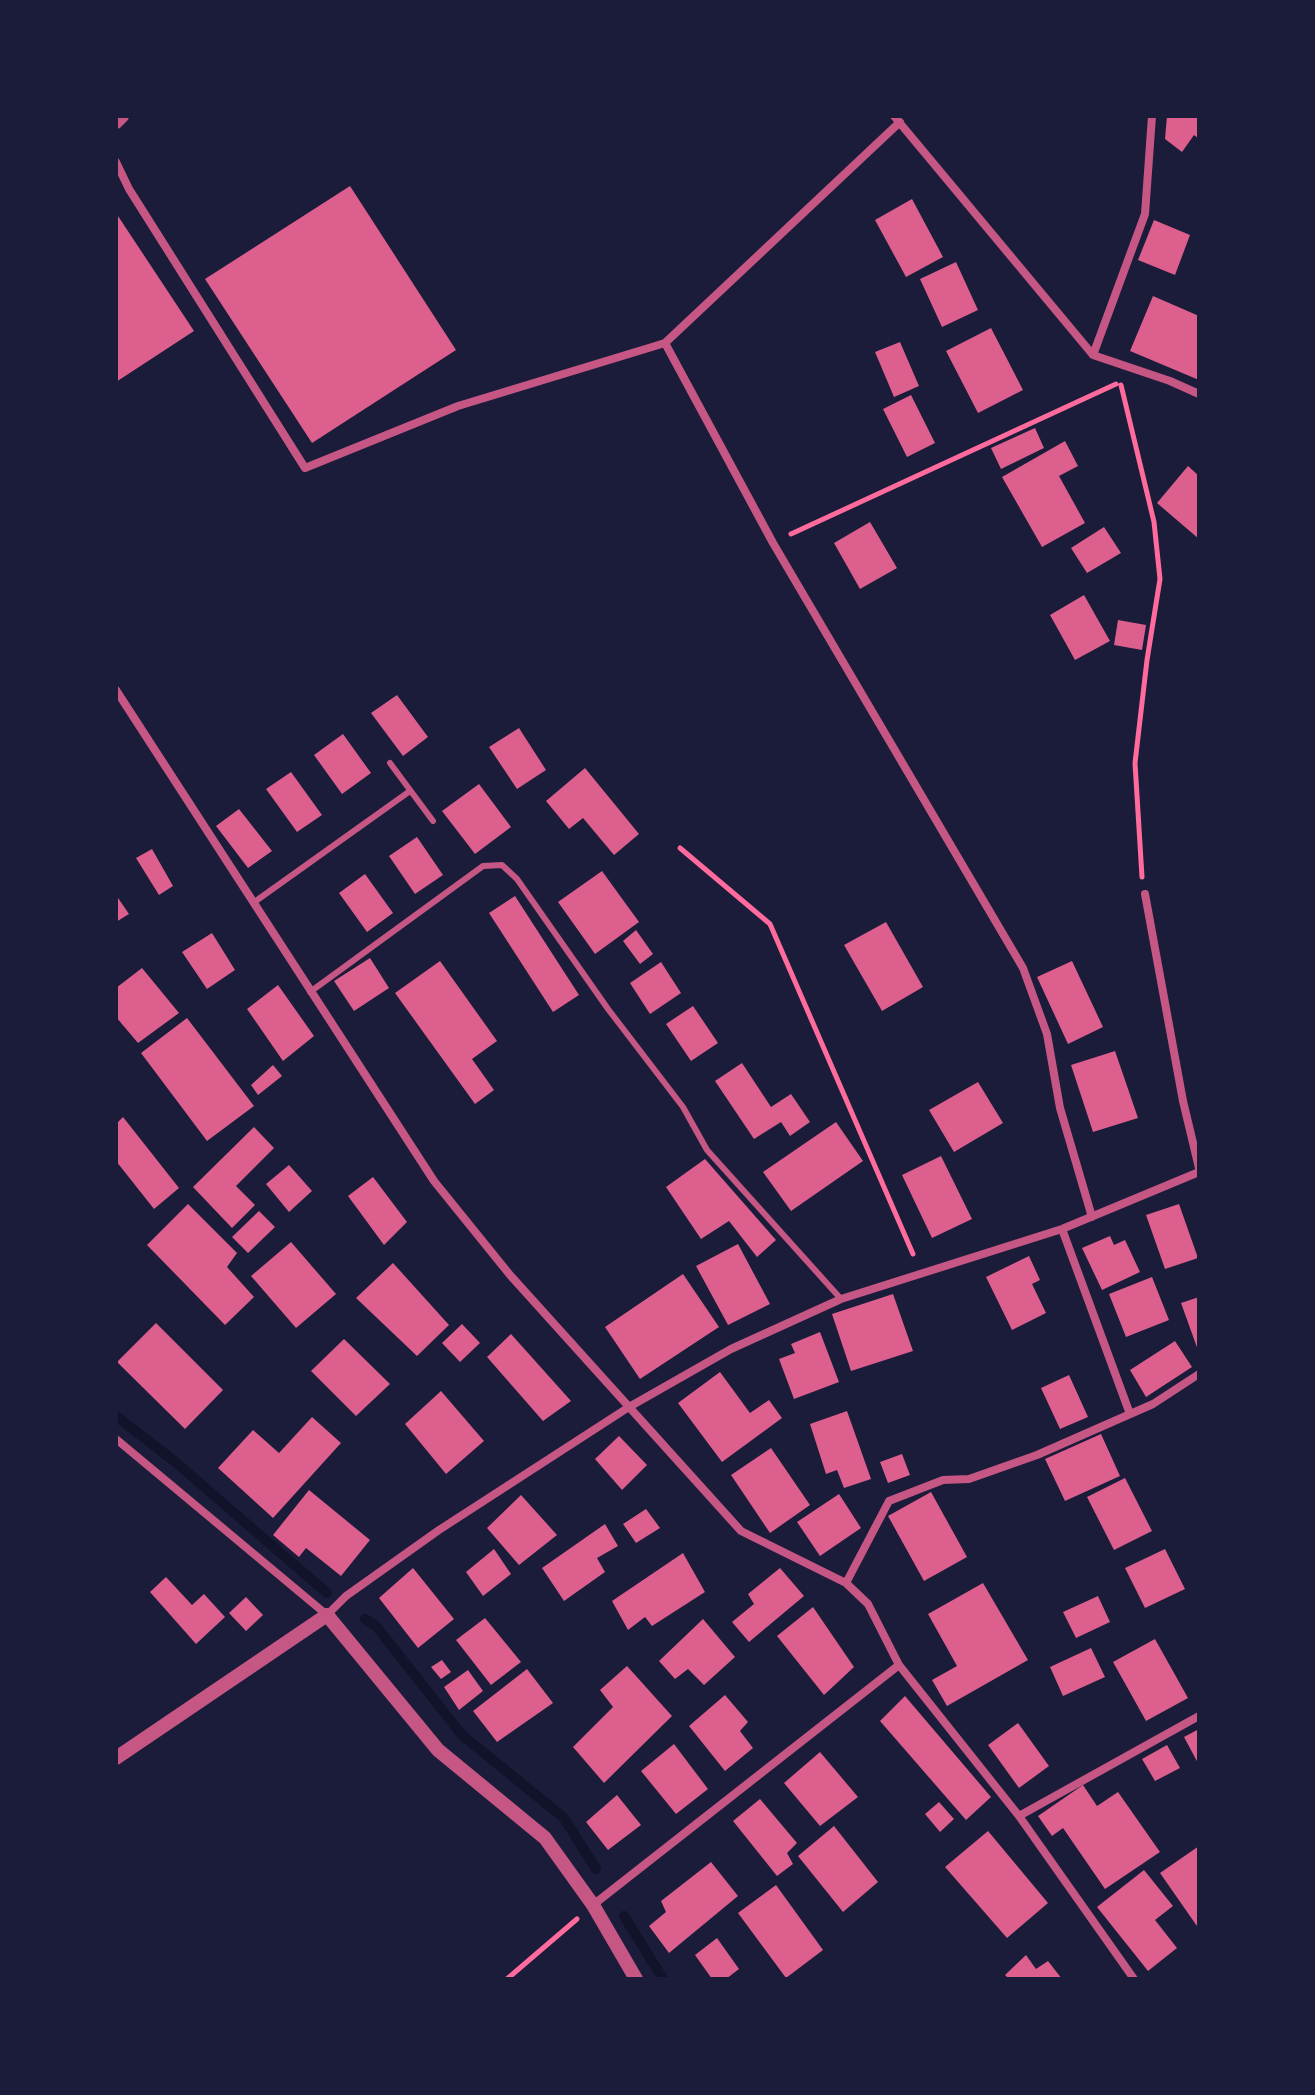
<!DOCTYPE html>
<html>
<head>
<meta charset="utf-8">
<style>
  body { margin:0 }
  #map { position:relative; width:1315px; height:2095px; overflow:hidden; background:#1b1b3a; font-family:"Noto Sans",sans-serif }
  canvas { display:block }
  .frame { position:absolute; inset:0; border:118px solid #1b1b3a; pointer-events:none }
</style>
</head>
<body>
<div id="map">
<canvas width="1315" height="2095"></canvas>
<div class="frame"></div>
</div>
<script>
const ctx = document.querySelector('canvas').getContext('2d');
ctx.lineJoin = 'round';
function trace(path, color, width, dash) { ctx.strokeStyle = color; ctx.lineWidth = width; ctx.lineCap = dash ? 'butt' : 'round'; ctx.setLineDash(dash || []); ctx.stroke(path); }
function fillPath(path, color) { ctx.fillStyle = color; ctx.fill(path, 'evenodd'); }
trace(new Path2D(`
  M116,1416L173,1460L327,1593
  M365,1619L376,1626L462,1735L564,1818L596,1869
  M624,1916L663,1979`), '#12122b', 10);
fillPath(new Path2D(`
  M1167,116H1199V139L1194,135L1182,152L1165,139Z
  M350,186L456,350L312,443L205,279Z
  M912,199L943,257L906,277L875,220Z
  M116,213L194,331L116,382Z
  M1154,220L1190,235L1175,275L1138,260Z
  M956,262L978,310L942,327L920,279Z
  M1153,296L1199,316V380L1130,351Z
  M991,328L1023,390L978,413L946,351Z
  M900,342L919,386L894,397L875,352Z
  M911,395L935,443L907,457L883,409Z
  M1035,428L1044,448L1001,469L991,448Z
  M1065,441L1078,466L1059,476L1085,523L1042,547L1002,477Z
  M1188,466L1199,476V539L1157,503Z
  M870,522L897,568L860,589L834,543Z
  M1104,527L1121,553L1087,573L1071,548Z
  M1084,595L1110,641L1075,660L1050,615Z
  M1118,620L1146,625L1142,650L1114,645Z
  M397,695L428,737L403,756L371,713Z
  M519,728L546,770L517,789L489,747Z
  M343,734L371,773L342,794L314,755Z
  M585,768L639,834L614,855L583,818L569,829L546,801Z
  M291,772L322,815L297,832L266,789Z
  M479,784L511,827L475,854L442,811Z
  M239,809L272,851L248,868L216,826Z
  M417,837L443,875L415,894L389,856Z
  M152,849L173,886L159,895L136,858Z
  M602,871L639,922L595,954L558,902Z
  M365,874L393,913L367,932L339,893Z
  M116,895L129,914L116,922Z
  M515,896L579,995L553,1012L489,913Z
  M886,922L923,987L882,1011L844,945Z
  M636,930L653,954L640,964L623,941Z
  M212,933L235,970L207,989L182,952Z
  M370,958L389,988L354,1011L334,981Z
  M440,961L497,1041L472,1059L494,1090L475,1104L395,993Z
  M1072,961L1103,1027L1068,1044L1037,977Z
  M661,962L681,993L650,1014L630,983Z
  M142,968L179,1013L138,1043L116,1017V988Z
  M278,985L314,1036L283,1061L247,1009Z
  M693,1006L718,1043L691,1061L666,1024Z
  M187,1018L254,1106L207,1141L141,1053Z
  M1115,1051L1138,1118L1093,1132L1071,1065Z
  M742,1063L771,1107L791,1094L810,1122L790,1136L781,1122L754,1139L715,1081Z
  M273,1065L282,1076L258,1095L251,1085Z
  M978,1082L1003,1123L954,1152L929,1110Z
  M123,1117L179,1188L154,1209L116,1161V1124Z
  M836,1122L863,1161L791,1211L763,1172Z
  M254,1127L274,1148L236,1186L255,1205L232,1228L193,1187Z
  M941,1156L972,1219L932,1238L902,1175Z
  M705,1159L776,1240L757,1257L729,1221L701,1239L666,1187Z
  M289,1165L312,1191L289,1212L266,1184Z
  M373,1177L407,1222L384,1245L348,1196Z
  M188,1204L237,1253L227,1267L254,1297L225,1325L147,1245Z
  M1179,1204L1198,1258L1165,1269L1146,1215Z
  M259,1211L275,1227L248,1253L232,1237Z
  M1110,1236L1114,1245L1125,1240L1140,1272L1102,1290L1082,1248Z
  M291,1242L336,1294L296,1328L251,1276Z
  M738,1244L770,1304L728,1325L696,1266Z
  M1029,1256L1040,1280L1032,1284L1046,1313L1012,1330L986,1277Z
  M393,1263L449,1325L417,1356L356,1298Z
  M683,1274L719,1327L640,1379L605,1327Z
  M1152,1277L1169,1320L1126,1337L1109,1294Z
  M893,1294L913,1351L851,1371L832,1314Z
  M1199,1297V1353L1181,1303Z
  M156,1323L223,1390L185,1429L117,1362Z
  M462,1324L480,1343L460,1362L442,1343Z
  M820,1332L839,1382L794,1399L779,1359L795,1353L791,1344Z
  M511,1334L571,1401L543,1421L487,1357Z
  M344,1339L390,1384L356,1416L311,1371Z
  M1175,1341L1192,1367L1146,1397L1130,1370Z
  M720,1372L750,1413L769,1400L782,1418L722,1462L678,1403Z
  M1069,1375L1088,1417L1060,1429L1041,1388Z
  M441,1391L484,1441L446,1474L405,1424Z
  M847,1411L871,1479L844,1488L837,1470L826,1474L810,1424Z
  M312,1417L341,1443L273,1518L218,1468L253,1430L279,1453Z
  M1101,1434L1120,1476L1065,1501L1045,1459Z
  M619,1436L647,1465L622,1490L595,1459Z
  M771,1448L810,1505L770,1533L731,1475Z
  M902,1454L910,1475L888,1483L880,1462Z
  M1125,1478L1152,1531L1114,1550L1087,1497Z
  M309,1490L370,1540L341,1576L306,1548L299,1557L273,1535Z
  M931,1492L967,1557L924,1581L888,1516Z
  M839,1494L861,1528L820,1556L797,1522Z
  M521,1495L557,1535L519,1565L487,1528Z
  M646,1509L660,1528L636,1543L623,1524Z
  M605,1524L618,1546L597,1558L605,1572L564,1601L542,1568Z
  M494,1549L511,1574L483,1596L466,1572Z
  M1165,1549L1185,1589L1145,1608L1125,1568Z
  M683,1553L705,1592L652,1626L645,1617L628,1630L612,1601Z
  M413,1568L454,1619L418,1648L379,1598Z
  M780,1568L804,1596L749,1642L732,1622L754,1604L748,1594Z
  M166,1577L192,1605L204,1594L225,1617L196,1644L150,1592Z
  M983,1583L1028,1660L947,1706L932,1680L957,1666L928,1614Z
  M1098,1596L1110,1622L1076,1638L1063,1612Z
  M246,1597L263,1615L246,1631L229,1613Z
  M813,1607L854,1667L824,1695L777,1636Z
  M485,1618L521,1662L491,1685L456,1640Z
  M703,1619L735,1657L704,1685L688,1669L675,1679L659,1661Z
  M1155,1639L1188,1698L1146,1721L1113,1662Z
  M1091,1648L1105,1677L1063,1696L1050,1667Z
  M442,1660L451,1672L441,1679L431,1667Z
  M627,1666L672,1716L604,1783L573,1747L613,1707L600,1690Z
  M527,1669L553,1703L497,1742L473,1711Z
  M468,1670L483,1691L459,1710L444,1687Z
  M725,1695L748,1722L740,1731L753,1748L725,1771L689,1726Z
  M905,1696L991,1797L966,1820L880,1721Z
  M1018,1723L1049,1766L1019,1788L988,1745Z
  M1199,1729V1765L1184,1737Z
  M674,1744L708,1789L676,1814L641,1771Z
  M1167,1745L1180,1768L1155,1781L1142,1759Z
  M820,1752L858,1797L820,1826L784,1783Z
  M1083,1785L1097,1806L1118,1792L1160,1852L1105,1889L1063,1828L1052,1836L1038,1816Z
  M617,1795L641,1825L608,1850L586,1822Z
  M760,1799L797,1843L787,1853L793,1864L777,1876L733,1821Z
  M939,1802L954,1819L940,1832L925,1814Z
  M834,1826L878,1882L843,1912L798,1856Z
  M988,1831L1048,1903L1007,1938L945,1867Z
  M1199,1846V1929L1160,1873Z
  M711,1862L738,1896L669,1953L649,1926L666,1912L661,1901Z
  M1144,1870L1173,1906L1155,1920L1177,1948L1148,1971L1097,1907Z
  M776,1885L823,1950L786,1978L738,1913Z
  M717,1938L739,1969L726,1979H712L695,1955Z
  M1026,1955L1036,1969L1048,1961L1062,1979H1009L1005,1975Z`), '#dd5f8e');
trace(new Path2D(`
  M1121,385L1154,522L1160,579L1147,660L1135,763L1142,877
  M791,534L1116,384
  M680,848L770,924L913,1254
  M507,1979L577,1919`), '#ff6b9d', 5);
trace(new Path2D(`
  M390,763L433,821
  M253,903L410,791
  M310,992L483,866L502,865L517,879L608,1009L683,1107L707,1150L841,1299`), '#c65784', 6);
trace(new Path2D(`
  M894,116L1093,355L1170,381L1199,394
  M116,162L129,189L305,468L458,406L665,343L900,122
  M665,343L773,543L1023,968L1047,1034L1060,1108L1092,1217
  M1093,355L1145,214L1152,116
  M116,690L434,1181L510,1275L741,1531L846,1583L868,1604L899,1665L1019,1816L1134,1979
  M1145,894L1183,1101L1199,1168
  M1062,1229L1130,1414
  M116,1439L327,1615L346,1596L439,1530L629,1407L731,1349L841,1299L1062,1229L1199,1172
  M846,1583L889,1501L943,1480L969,1479L1037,1455L1153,1404L1199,1374
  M1019,1816L1199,1716
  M593,1905L899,1665`), '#c65784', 8);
trace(new Path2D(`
  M116,122L122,116
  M116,1758L327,1615L438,1750L545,1838L593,1905L636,1979`), '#c65784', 14);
</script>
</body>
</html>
